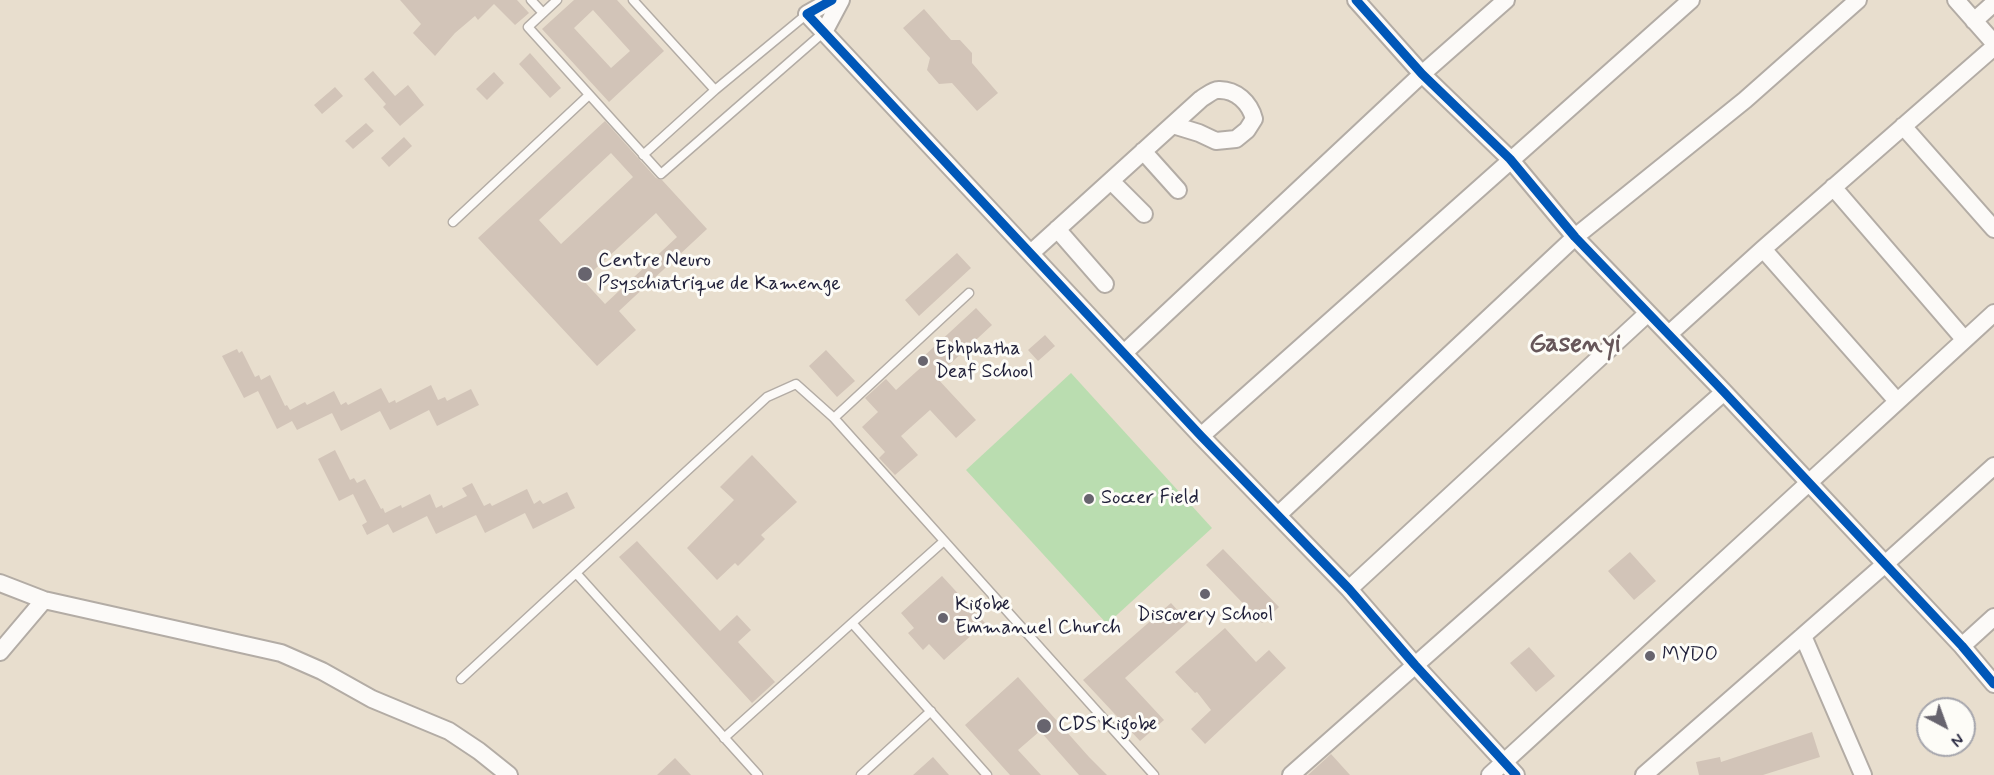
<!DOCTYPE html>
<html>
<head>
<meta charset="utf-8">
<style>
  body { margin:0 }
  #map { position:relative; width:1994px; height:775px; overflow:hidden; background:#e8dece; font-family:Mynerve,sans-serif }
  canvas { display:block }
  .north { position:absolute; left:1916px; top:697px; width:60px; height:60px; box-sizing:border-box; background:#fdfcf7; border:2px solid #a5a5ac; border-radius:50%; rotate:139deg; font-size:16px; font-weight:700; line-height:24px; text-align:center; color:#22223b }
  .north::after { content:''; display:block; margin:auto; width:21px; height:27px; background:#67646e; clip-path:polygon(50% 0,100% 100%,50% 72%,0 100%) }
</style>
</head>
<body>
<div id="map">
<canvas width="1994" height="775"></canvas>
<div class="north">N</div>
</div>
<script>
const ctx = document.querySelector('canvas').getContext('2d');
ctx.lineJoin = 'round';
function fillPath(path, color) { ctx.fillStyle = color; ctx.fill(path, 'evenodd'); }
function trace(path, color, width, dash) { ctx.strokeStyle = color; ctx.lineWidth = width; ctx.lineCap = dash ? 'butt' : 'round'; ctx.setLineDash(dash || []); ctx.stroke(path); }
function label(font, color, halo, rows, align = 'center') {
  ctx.font = font + ' Mynerve,sans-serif'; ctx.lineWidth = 6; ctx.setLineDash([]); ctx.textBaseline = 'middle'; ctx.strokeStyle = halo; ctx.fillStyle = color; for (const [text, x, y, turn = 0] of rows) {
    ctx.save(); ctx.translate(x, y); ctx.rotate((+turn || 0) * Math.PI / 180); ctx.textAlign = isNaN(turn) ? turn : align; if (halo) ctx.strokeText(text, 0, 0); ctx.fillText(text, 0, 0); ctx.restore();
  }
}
fillPath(new Path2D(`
  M1071,373L1212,528L1107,624L966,470Z`), '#baddb0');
fillPath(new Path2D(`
  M400,0H517L529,13L515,25L494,4L478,20L475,16L455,33L435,56L413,33L421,24Z
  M574,0H617L664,51L609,102L542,29ZM593,10L630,51L611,68L574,28Z
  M924,9L951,40H960L972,53V63L998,93L977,111L952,83L939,84L927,70L930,58L903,28Z
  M530,53L561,88L550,98L519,64Z
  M373,71L395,96L408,85L424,105L400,126L383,107L386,104L364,79Z
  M494,72L504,83L487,100L476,89Z
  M335,87L343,96L322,114L314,105Z
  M605,121L656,178L662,180L707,229L619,311L636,330L597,366L478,238ZM611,153L633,177L561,244L539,220ZM656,213L677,237L605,304L583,280Z
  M366,123L374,131L353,149L345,141Z
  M404,137L412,146L389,167L381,158Z
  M957,253L971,268L919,316L905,300Z
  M976,308L992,325L936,377L976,420L956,438L930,410L901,436L918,455L895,475L879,458L885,452L862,427L878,412L865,398L886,379L896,390L927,362L923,357Z
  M1045,335L1055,346L1038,361L1028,350Z
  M237,349L239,353L242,351L255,377L259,375L261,380L270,375L285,406L287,405L290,410L305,402L307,405L334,391L341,405L346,402L348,405L381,388L389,403L395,400L396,403L431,385L438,400L445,397L447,401L471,389L479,405L437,426L429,410L390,430L380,411L341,431L332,413L297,430L292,421L277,429L258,391L244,398L222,356Z
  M826,350L855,381L837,397L809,366Z
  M335,450L350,480L354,478L357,483L365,479L381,509L383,508L385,513L401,505L402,508L430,494L436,508L442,505L443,508L467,496L462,488L472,483L484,506L490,503L492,506L527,489L534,504L540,500L543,504L567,492L575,508L533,529L525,513L485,533L476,515L436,534L427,516L393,533L388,524L367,535L362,525L367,522L353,494L339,501L318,459Z
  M752,455L797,502L761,535L765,539L738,566L735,563L717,580L687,548L734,500L720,487Z
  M637,541L720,631L737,615L751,630L738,642L775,682L752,703L619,557Z
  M1223,549L1279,607L1262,623L1206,565Z
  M1630,552L1656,581L1634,600L1608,571Z
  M942,576L985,623L944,660L929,644L923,650L908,633L914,628L901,613Z
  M1171,603L1188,622L1125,678L1164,720L1140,741L1083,680Z
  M1225,628L1256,662L1269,650L1286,668L1205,744L1191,729L1211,710L1197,692L1195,693L1175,672Z
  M1529,647L1555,676L1536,692L1510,663Z
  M1018,677L1089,757L1107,775H1079L1040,731L1018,750L1041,775H1010L965,725Z
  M1812,732L1820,757L1763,775H1699L1696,762L1720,757L1721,762Z
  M1331,754L1350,775H1308Z
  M933,757L949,775H913Z
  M675,758L691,775H657Z`), '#d2c4b8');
const service = new Path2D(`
  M531,0L543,13
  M557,0L528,27L661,174L824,32
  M633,0L715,90
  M643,155L715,90L807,14
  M453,222L589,95
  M834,418L969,293
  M576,573L758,775
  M852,623L944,541
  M461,679L767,397L796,384L834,418L1154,775
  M724,738L852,623L987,775
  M861,775L931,711`);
const minor = new Path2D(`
  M832,0L807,14L1201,436L1349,589L1415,665L1516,775
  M1356,0L1422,74L1510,159L1575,237L1724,392L1962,646L1994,684
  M1956,0L1994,43
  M1974,21L1994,3
  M824,32L841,0
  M1903,126L1994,229
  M1143,151L1178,190
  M1111,181L1144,214
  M1833,187L1964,339
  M1057,229L1105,284
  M1763,249L1897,401
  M1031,253L1201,99C1206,96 1213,90 1218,90C1236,89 1250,103 1254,119L1247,130L1236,139L1216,141L1199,133L1173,125
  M1669,334L1763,249L1994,47
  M1124,353L1422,74L1506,0
  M1201,436L1691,0
  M1278,515L1575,237L1745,100L1858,0
  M0,583L44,600L281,653L322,671L372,699L449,731L479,751L509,775
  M1349,589L1648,313
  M1803,636L1863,775
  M1962,646L1994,617
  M0,652L44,600
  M1291,775L1724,392
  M1490,775L1994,313
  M1644,775L1884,565L1994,466`);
trace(service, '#b3aca5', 11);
trace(minor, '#b3aca5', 20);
trace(service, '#fcfaf8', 8);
trace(minor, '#fcfaf8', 16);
trace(new Path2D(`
  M832,0L807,14L1201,436L1349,589L1415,665L1516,775
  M1356,0L1422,74L1510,159L1575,237L1724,392L1962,646L1994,684`), '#0057b8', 9);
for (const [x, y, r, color] of [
  [585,274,8,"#67646e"],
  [923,361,6,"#67646e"],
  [1089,499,6,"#67646e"],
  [1205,594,6,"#67646e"],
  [943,618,6,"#67646e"],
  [1650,656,6,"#67646e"],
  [1044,726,8,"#67646e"]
]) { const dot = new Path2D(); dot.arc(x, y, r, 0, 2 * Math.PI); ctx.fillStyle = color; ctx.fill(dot); trace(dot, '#fdfcf7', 2); }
label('20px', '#22223b', '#fdfcf7', [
  ["Centre Neuro",598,262],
  ["Psyschiatrique de Kamenge",598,285],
  ["Ephphatha",935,350],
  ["Deaf School",935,373],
  ["Soccer Field",1101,499],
  ["Kigobe",955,606],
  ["Emmanuel Church",955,629],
  ["Discovery School",1205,616,"center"],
  ["MYDO",1662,656],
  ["CDS Kigobe",1058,726]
], 'left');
label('bold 26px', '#67575a', '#fdfcf7', [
  ["Gasenyi",1575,346]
]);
</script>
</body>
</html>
